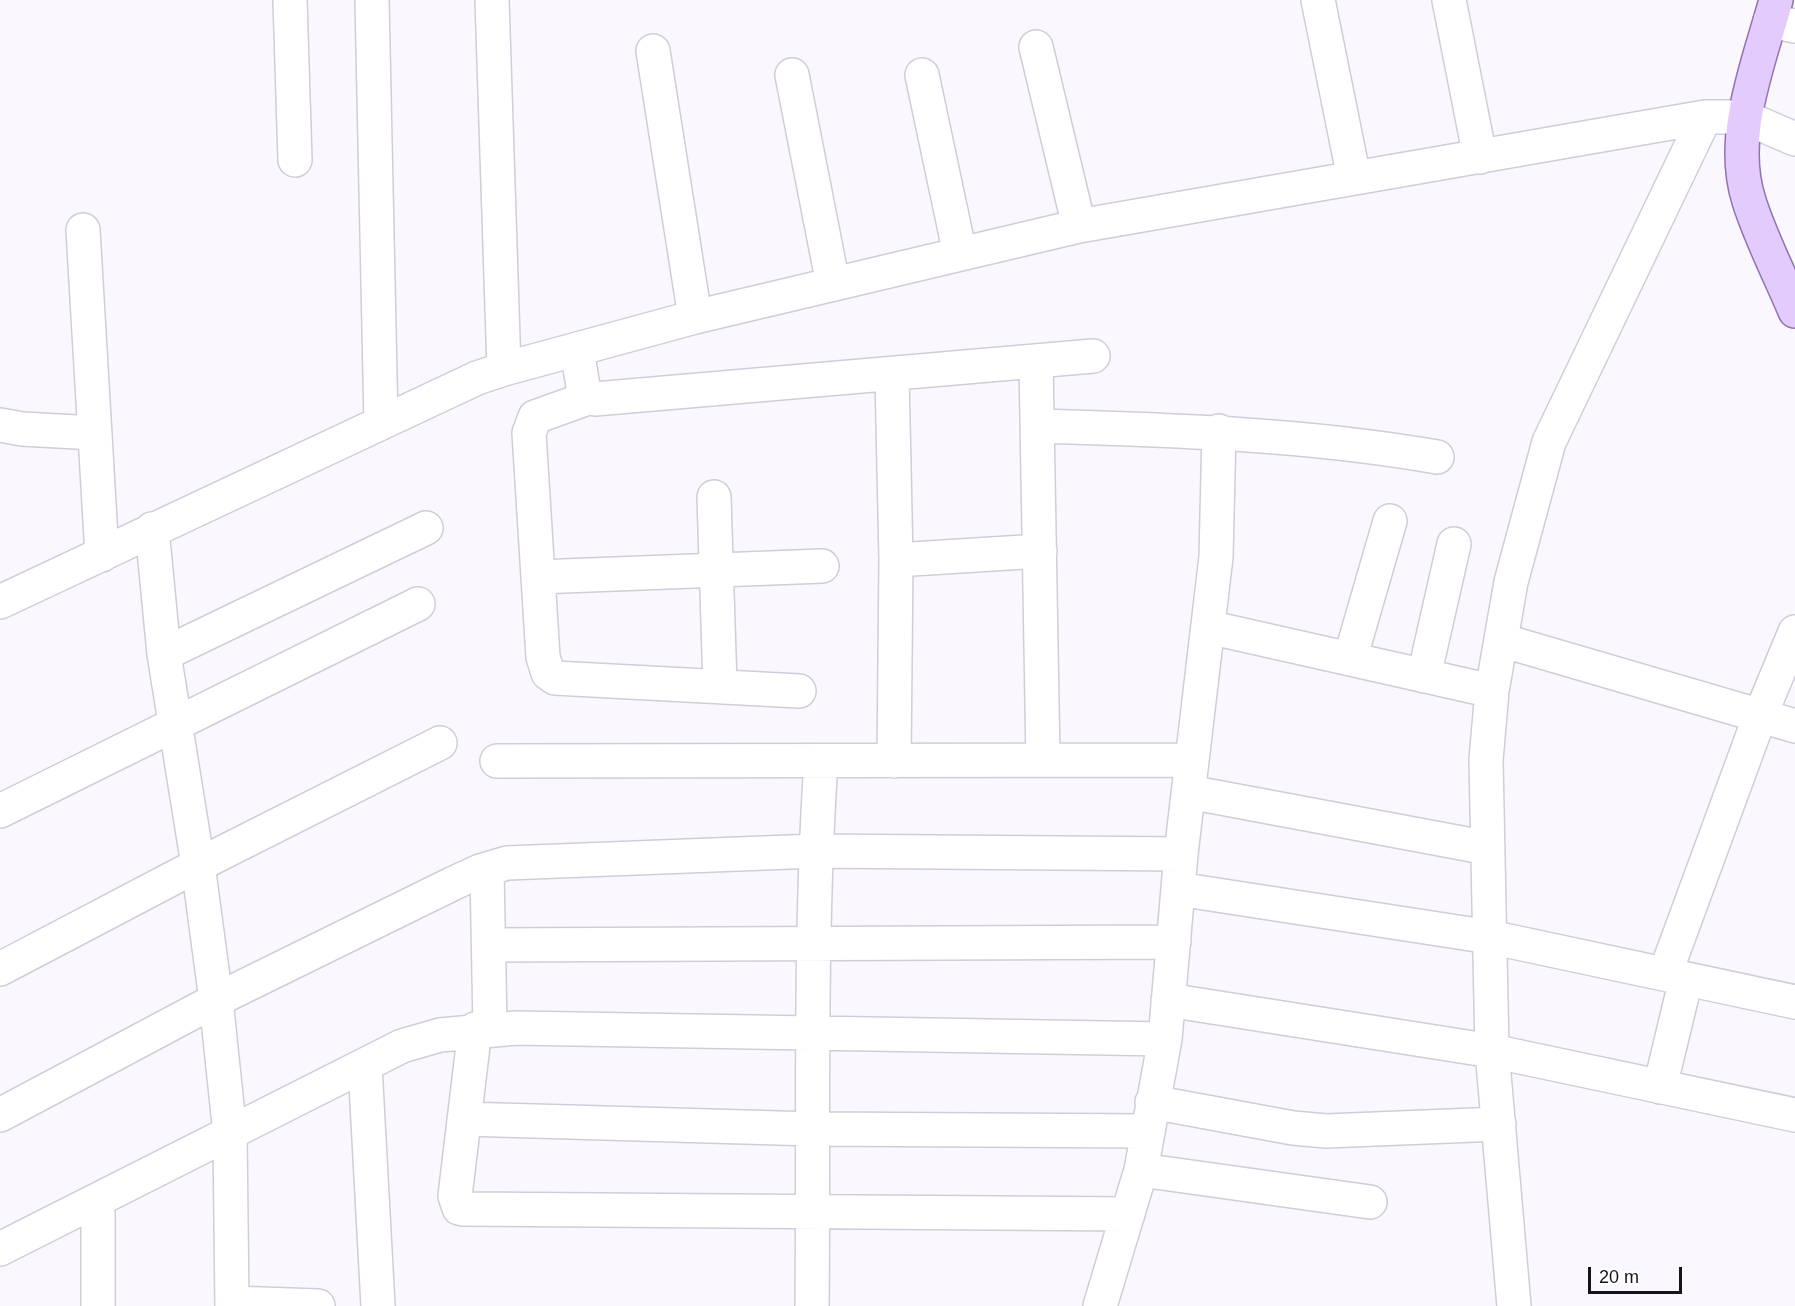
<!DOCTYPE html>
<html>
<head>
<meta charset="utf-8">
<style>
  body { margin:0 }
  #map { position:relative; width:1795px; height:1306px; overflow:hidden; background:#faf7ff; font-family:Helvetica,sans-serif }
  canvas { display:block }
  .scale { position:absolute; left:1588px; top:1267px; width:94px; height:27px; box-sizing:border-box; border:3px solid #161418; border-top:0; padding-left:8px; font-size:18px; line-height:21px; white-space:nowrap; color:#161418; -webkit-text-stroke:4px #fff; paint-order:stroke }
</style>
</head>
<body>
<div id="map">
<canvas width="1795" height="1306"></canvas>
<div class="scale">20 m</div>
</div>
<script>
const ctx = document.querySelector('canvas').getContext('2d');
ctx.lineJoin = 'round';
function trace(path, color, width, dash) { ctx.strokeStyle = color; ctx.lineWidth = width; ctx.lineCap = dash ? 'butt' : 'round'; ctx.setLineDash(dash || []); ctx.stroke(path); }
const minor = new Path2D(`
  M290,0L295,160
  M372,0L381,423
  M492,0L504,369
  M1318,0L1354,178
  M1449,0L1480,157
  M1770,21L1795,26
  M1036,47L1079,226
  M653,51L695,317
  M792,75L833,284
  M922,75L960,254
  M83,230L102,555
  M577,350L584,392L588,398L595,399L1093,356
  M1036,361L1043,760
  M892,375L896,560L894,761
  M588,398L535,417L529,433L543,657L548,673L555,678L799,691
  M0,425L22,429L95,433
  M1038,426C1172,430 1305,434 1437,457
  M714,497L720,686
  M152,529L164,654L198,865L216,1000L230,1134L232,1306
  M896,560L1040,551
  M538,577L822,566
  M0,602L477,378L504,369L695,317L1079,226L1705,117H1744L1795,139
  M1208,627L1492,691
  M1501,640L1795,726
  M164,654L426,528
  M1350,659L1390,521
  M1424,676L1454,544
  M497,761L1192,760
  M1189,792L1488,848
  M0,811L418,604
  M1181,854L1216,557L1219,431
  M487,869L490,1029
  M1178,889L1490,937L1795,1002
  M489,945L1174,942
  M0,969L198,865L440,743
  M1665,974L1760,716L1795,632
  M1168,1000L1492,1051L1795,1115
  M475,1029L455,1196L459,1208L464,1209L1128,1214
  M365,1065L378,1306
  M1660,1087L1686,979
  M1152,1102L1293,1128L1326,1131L1499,1124
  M0,1115L216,1000L454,883L480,871L507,863L815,851L1181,854L1165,1039L1141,1170L1100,1306
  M464,1119L814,1129L1148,1131
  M1141,1170L1370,1202
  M98,1200V1306
  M0,1249L402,1046L440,1035L516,1028L1165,1039
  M232,1303L318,1306
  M812,1306C814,1124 809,942 821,761
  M1514,1306L1492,1051L1486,760L1492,691L1511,582L1549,442L1705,117`);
const major = new Path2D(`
  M1776,0C1759,63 1728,136 1749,201C1761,239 1780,275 1795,311`);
trace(minor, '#d2ccd9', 36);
trace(major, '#9074ae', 36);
trace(minor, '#fff', 33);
trace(major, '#e4cbfe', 33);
</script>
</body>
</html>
